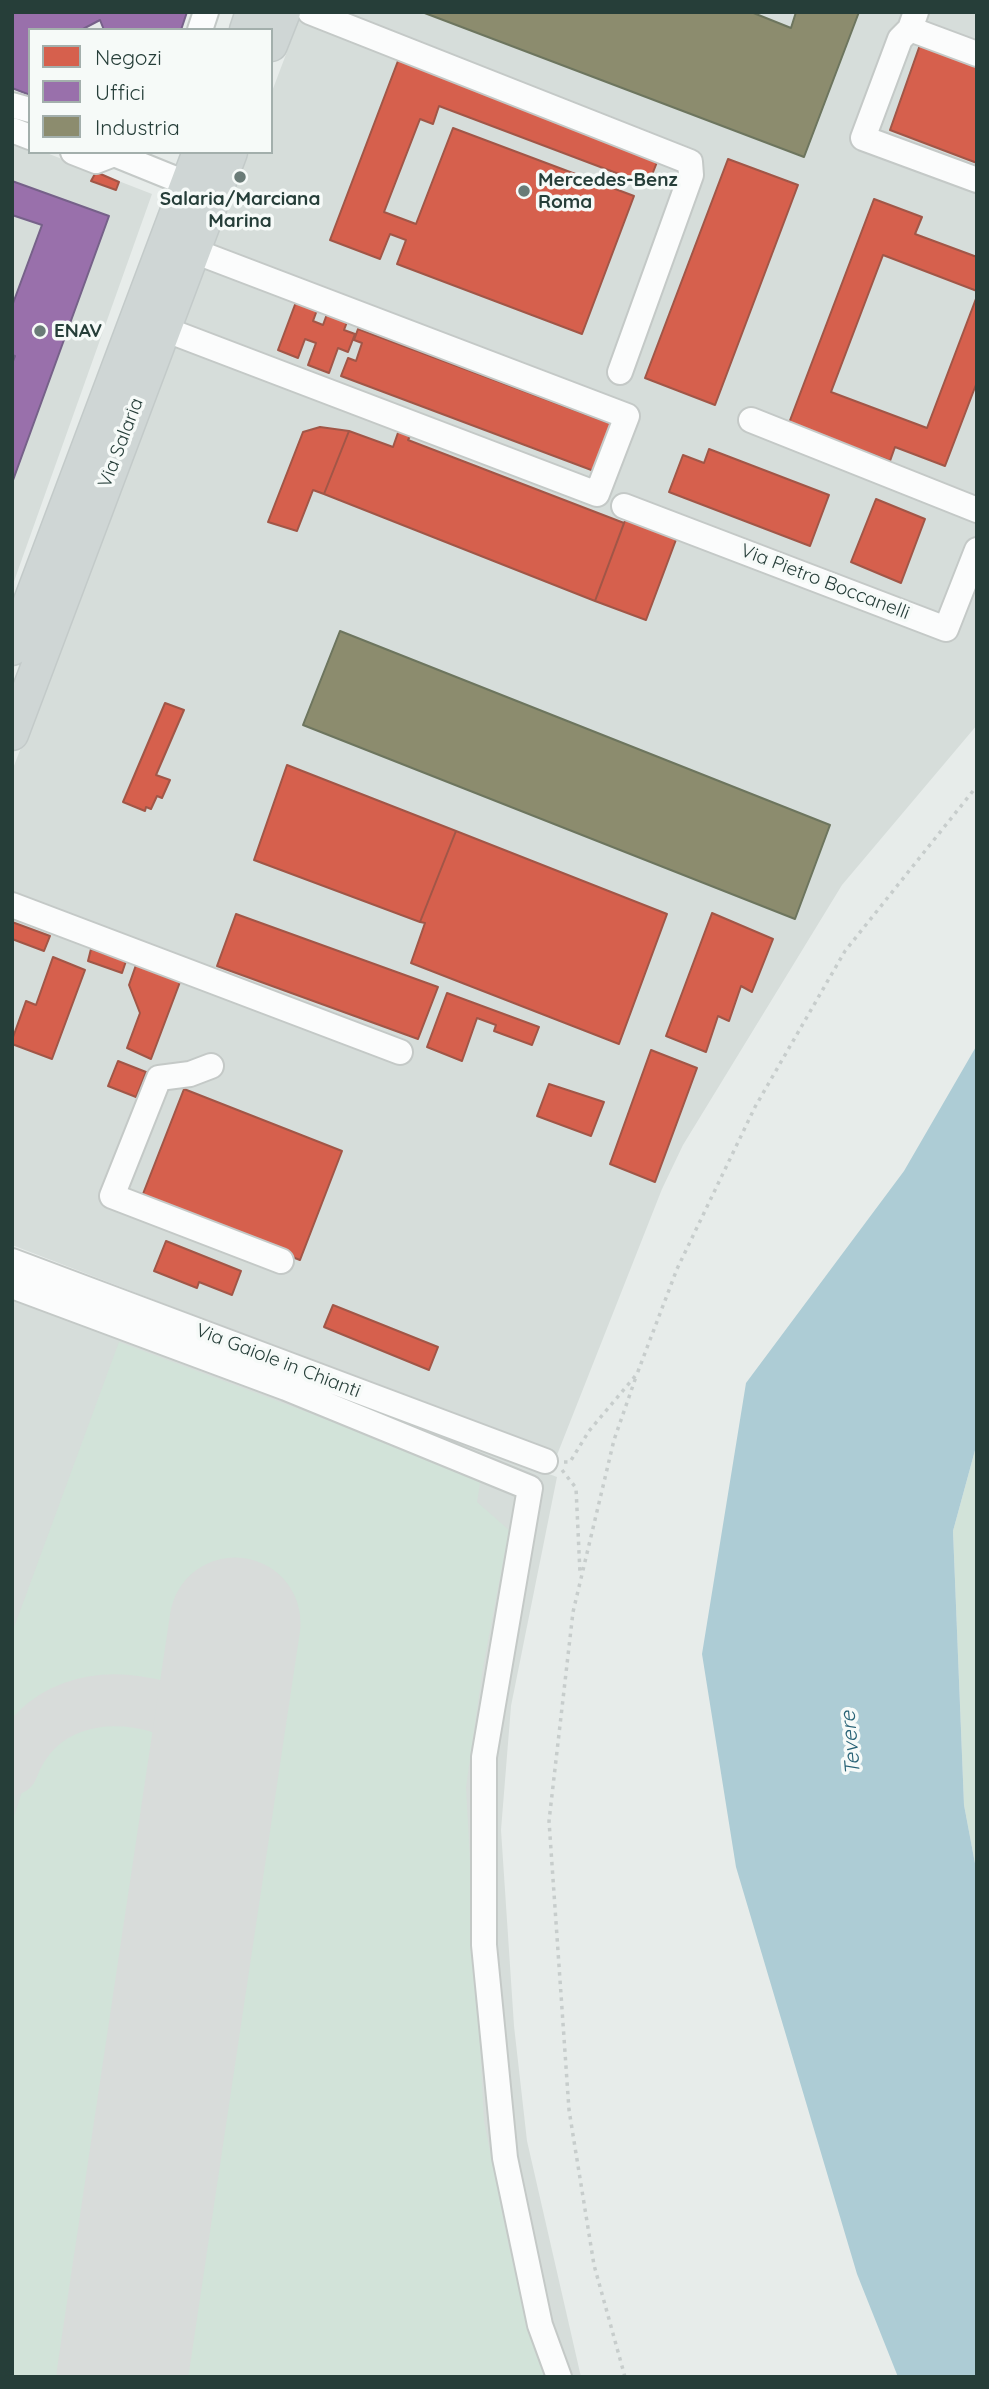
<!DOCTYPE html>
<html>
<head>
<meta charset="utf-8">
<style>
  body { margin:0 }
  #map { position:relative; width:989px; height:2389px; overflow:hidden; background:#e7ecea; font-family:Quicksand,sans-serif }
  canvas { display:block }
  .frame { position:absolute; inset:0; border:14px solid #263e39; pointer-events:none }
  .legend { position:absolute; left:28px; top:28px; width:245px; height:126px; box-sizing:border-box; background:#f6faf8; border:2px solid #a3afac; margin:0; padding:9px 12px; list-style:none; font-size:21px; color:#263e39 }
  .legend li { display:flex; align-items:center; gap:14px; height:35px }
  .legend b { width:35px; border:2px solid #a3afac }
</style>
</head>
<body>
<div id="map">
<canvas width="989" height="2389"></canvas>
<div class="frame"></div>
<ul class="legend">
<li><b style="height:19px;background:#d6604d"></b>Negozi</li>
<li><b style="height:19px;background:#9970ab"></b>Uffici</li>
<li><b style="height:19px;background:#8c8c6e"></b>Industria</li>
</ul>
</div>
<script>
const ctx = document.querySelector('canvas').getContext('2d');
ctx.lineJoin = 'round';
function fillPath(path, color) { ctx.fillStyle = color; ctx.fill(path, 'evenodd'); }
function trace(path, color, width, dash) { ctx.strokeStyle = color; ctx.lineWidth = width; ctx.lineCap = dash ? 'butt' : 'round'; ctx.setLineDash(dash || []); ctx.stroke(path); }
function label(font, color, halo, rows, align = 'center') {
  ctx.font = font + ' Quicksand,sans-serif'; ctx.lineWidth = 7; ctx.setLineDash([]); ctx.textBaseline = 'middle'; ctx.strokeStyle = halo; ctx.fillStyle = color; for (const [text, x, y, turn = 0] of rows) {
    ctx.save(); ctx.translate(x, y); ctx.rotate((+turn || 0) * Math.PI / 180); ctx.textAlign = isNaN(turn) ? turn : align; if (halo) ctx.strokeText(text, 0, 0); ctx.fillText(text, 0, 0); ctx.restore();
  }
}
fillPath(new Path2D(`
  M302,12H977V725L842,885L683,1145L662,1189L557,1455L12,1245V771L249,152H271V94Z
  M12,140L30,146V152H44L152,194L12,587Z
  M12,1272L557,1477L511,1706L501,1830L514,2026L527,2141L581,2377H12Z`), '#d6ddda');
fillPath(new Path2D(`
  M119,1342L481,1477L477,1502L509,1530L483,1667L466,1787L484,2121L509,2247L546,2377H176L285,1612L190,1595L180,1673L168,1686C98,1686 65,1670 12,1729V1633Z
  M977,1443V1874L964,1805L953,1531Z
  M128,1722C147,1729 161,1733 170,1753L81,2377H12V1823C24,1788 36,1735 78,1724C93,1721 112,1723 128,1722Z`), '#d2e3d9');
fillPath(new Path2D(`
  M977,1045V1443L953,1531L964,1805L977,1874V2377H898L857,2274L736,1867L702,1654L746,1383L904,1171Z`), '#adccd5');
const shops = new Path2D(`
  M921,42L977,63V163L890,130Z
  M401,53L661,152L648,185L439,106L433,124L420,119L384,212L416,224L453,128L634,196L582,334L397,264L406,240L390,234L380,259L330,240Z
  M728,159L798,185L715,405L645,378Z
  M96,172L119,182L116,190L91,181Z
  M874,199L922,217L915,234L977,257V291L883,255L831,392L927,428L977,296V382L945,466L895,447L890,461L789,423Z
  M296,302L317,310L313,321L323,325L327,314L347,322L344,330L355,334L348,352L338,348L329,373L308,365L316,343L305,339L298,358L278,350Z
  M358,329L612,424L594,471L341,376L348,358L356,361L362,343L354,340Z
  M320,427L349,431L324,494L313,490L297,531L268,522L303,432Z
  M400,427L412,432L408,440L624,523L595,601L324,494L349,431L393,447Z
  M709,449L829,495L810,546L669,492L683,455L704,463Z
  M876,499L925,519L901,583L851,562Z
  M626,518L677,537L646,620L595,601Z
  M165,703L184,710L156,775L170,780L162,798L157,796L151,809L146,807L145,811L123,802Z
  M287,765L456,831L420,922L254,860Z
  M456,831L667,914L619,1044L411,963L425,923L420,922Z
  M712,913L773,939L752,992L741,986L729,1021L718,1016L706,1052L666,1036Z
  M236,914L438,987L418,1039L217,966Z
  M12,922L50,936L44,951L12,939Z
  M91,949L126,961L122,973L88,961Z
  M53,957L85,970L52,1059L12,1044V1040L26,1001L36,1005Z
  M136,965L180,982L151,1059L127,1048L140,1013L129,985Z
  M447,993L539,1027L532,1045L494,1031L496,1025L477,1018L462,1061L427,1047Z
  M651,1050L697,1068L655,1182L610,1164Z
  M118,1061L146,1072L136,1097L108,1086Z
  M549,1084L604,1102L591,1136L537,1116Z
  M184,1089L342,1151L300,1260L141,1199Z
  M166,1241L241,1271L232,1295L199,1282L197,1288L154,1271Z
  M333,1305L438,1347L429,1370L324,1327Z`);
fillPath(shops, '#d6604d');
trace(shops, '#a15647', 2);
const offices = new Path2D(`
  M12,12H187L181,30H104L100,20L81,30H30V95L12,88Z
  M12,181L109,216L12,483V364L15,356L12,355V306L42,225L12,215Z`);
fillPath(offices, '#9970ab');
trace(offices, '#766189', 2);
const industry = new Path2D(`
  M422,12H751L791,28L796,12H859L804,157Z
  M340,631L830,825L795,919L303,725Z`);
fillPath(industry, '#8c8c6e');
trace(industry, '#6d755e', 2);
trace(new Path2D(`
  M12,1769C36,1705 99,1690 160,1707C175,1712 197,1721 205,1736C209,1744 211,1757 214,1767`), '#d8dcda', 52);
trace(new Path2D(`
  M122,2377L235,1623`), '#d8dcda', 131);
const minor = new Path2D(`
  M310,12L690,162L691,175L620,372
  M916,12L910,29L900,39L863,138L977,180
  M910,29L977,54
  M200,30L206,12
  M12,105L30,110
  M12,130L30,137
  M73,152L96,161L114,154L188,184
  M164,329L597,494L627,416L194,251
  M751,420L977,510
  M624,506L946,629L977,550
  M12,905L400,1052
  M211,1066L190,1074L159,1078L112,1196L281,1261
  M12,1261L545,1461
  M12,1286L286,1388L530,1488L484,1757V1945L505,2158L540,2325L559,2377`);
const major = new Path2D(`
  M246,30L252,12
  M271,45L284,12
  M12,649L199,152
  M12,734L231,152`);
trace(minor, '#c4c9c7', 28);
trace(major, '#c3cac9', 35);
trace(new Path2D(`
  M564,1462H570L589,1431L637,1374L677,1269L755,1107L845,951L977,786
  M562,1470L576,1488L580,1573
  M625,2377L594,2265L569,2110L549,1821L573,1612L614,1440L637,1374`), '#c7cdcc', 3.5, [3.5, 5]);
trace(minor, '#fbfcfc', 24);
trace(major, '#cfd6d5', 32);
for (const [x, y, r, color] of [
  [240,177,7,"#6a7b77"],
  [524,191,7,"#6a7b77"],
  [40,331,7,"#6a7b77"]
]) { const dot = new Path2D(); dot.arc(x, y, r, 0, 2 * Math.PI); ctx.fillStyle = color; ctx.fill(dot); trace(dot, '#f6faf8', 2.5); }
label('bold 19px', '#263e39', '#f6faf8', [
  ["Mercedes-Benz",538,180],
  ["Roma",538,202],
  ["Salaria/Marciana",240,199,"center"],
  ["Marina",240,221,"center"],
  ["ENAV",54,331]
], 'left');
label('19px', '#263e39', '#f6faf8', [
  ["Via Salaria",121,443,-69],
  ["Via Pietro Boccanelli",825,582,21],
  ["Via Gaiole in Chianti",278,1361,21]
]);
label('italic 21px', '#266174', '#f6faf8', [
  ["Tevere",851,1743,-95]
]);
</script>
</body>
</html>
